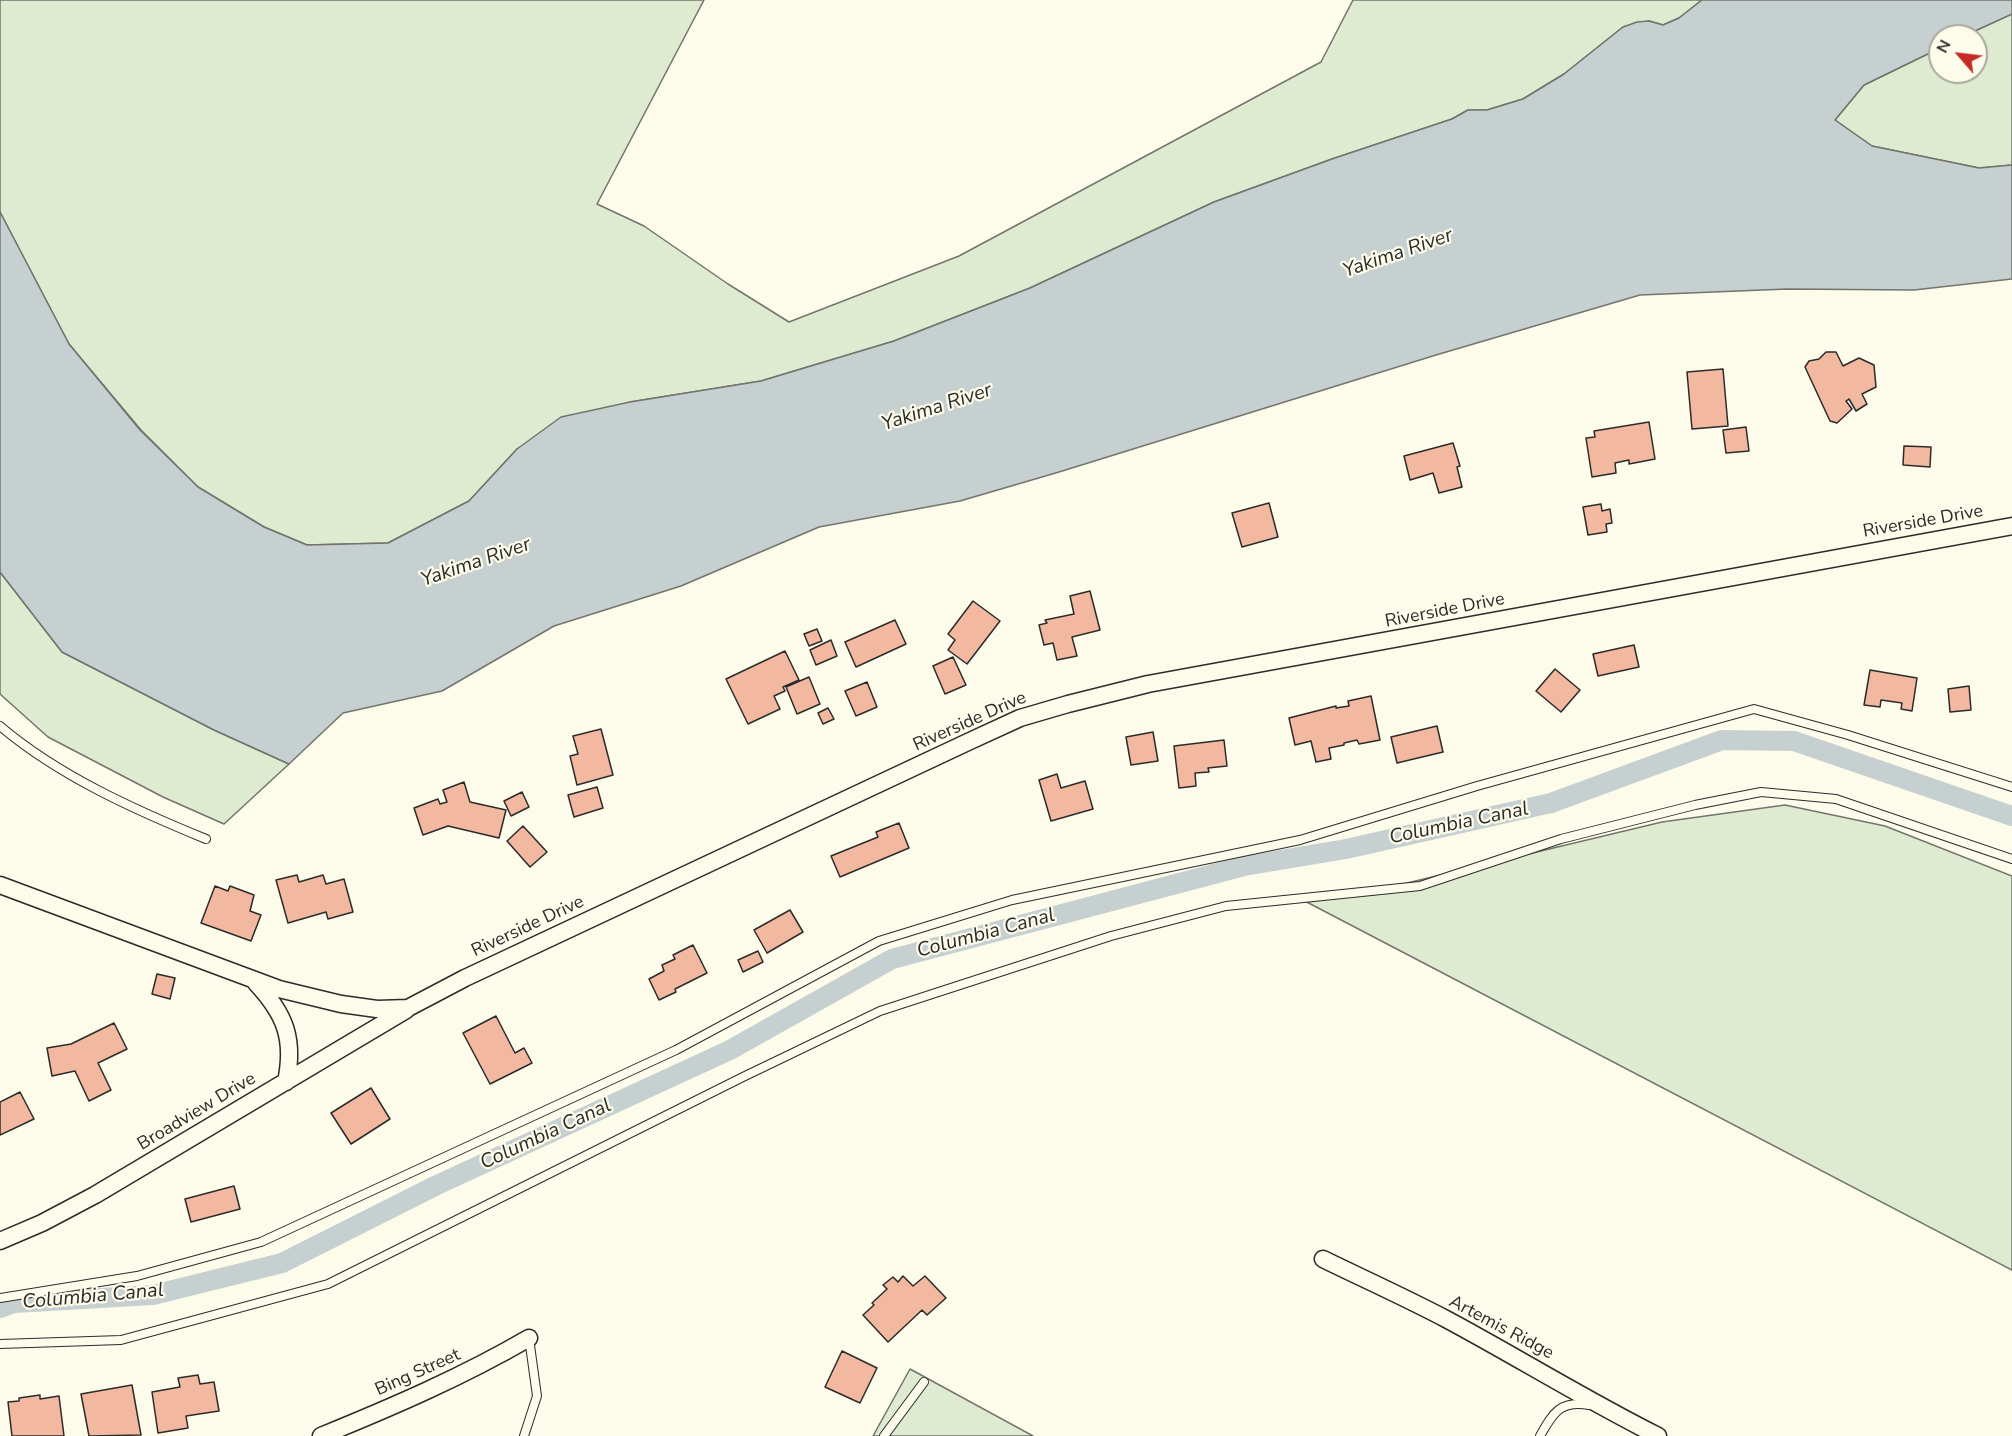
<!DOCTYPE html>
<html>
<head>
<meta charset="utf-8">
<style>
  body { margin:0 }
  #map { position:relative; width:2012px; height:1436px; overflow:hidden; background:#fdfbea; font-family:"Nunito Sans",sans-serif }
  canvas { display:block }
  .north { position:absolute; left:1928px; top:24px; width:60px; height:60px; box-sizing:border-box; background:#fdfbea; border:2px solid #a9a89e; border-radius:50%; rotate:298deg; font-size:16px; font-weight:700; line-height:24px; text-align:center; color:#2b2b2b }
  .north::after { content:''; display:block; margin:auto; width:21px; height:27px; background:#c62828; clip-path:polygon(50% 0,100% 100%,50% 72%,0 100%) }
</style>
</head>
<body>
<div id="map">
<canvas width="2012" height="1436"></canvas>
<div class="north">N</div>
</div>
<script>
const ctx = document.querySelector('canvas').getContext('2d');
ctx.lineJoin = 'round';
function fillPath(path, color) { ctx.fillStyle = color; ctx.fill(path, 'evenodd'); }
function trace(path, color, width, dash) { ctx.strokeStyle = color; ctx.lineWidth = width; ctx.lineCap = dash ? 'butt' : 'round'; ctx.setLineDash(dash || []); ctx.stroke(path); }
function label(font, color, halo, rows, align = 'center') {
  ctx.font = font + ' "Nunito Sans",sans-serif'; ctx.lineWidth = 4.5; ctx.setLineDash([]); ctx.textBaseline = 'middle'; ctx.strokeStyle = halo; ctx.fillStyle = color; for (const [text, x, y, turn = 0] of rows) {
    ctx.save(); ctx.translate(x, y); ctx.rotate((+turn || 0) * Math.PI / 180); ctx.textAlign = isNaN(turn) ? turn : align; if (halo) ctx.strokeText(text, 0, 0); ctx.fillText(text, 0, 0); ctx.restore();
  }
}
const green = new Path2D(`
  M0,0H704L597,204L644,226L728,284L789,322L959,256L1321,62L1353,0H1702L1679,18L1663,25L1649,21L1623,27L1564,74L1523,99L1487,110H1468L1452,119L1332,159L1214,202L1030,288L894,341L761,381L630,402L517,449L469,501L388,543L307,545L264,527L198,487L141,430L69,344L0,212Z
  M2012,14V165L1979,168L1872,146L1835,120L1864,85L1940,48V72H1976V36H1964Z
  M0,572L62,652L214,730L289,764L224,824L163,797L48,737L0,694Z
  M1785,805L1885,826L2012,876V1270L1299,898L1382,889L1662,822Z
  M910,1369L1033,1436H873Z`);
fillPath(green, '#deebd1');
trace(green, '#74746e', 1.5);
const water = new Path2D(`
  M1702,0H2012V14L1964,36H1940V48L1864,85L1835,120L1872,146L1979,168L2012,165V279L1914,290L1787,289L1640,295L1436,355L1059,472L960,501L819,527L681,586L554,626L442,691L343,713L289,764L214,730L62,652L0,572V212L69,344L140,430L198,487L264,527L307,545L388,543L469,501L517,449L561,417L630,402L761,381L894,341L1030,288L1214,202L1332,159L1452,119L1468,110H1487L1523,99L1564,74L1623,27L1637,22L1649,21L1663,25L1679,18Z`);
fillPath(water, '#c7d0d0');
trace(water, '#74746e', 1.5);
trace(new Path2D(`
  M0,1308L14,1303L153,1295L282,1263L437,1185L730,1050L892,959L1244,866L1346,849L1551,803L1722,740L1794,741L2012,816`), '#c7d0d0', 20);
const building = new Path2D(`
  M1826,352H1836L1843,366L1859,358L1874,365L1876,387L1862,394L1867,404L1856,411L1849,399L1846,401L1852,409L1837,423L1830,421L1805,367L1809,361L1819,359Z
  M1723,369L1728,426L1692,429L1687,372Z
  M1649,422L1655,459L1629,464V460L1615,463L1616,473L1592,477L1586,438L1595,437L1594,431Z
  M1746,427L1749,451L1726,453L1723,430Z
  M1453,443L1460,466L1457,467L1462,487L1439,493L1433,473L1410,480L1404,456Z
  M1904,446L1931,447L1930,467L1903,465Z
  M1269,503L1278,537L1242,547L1232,513Z
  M1601,504L1602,511L1610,509L1612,523L1606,524L1607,532L1588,535L1583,507Z
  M1090,591L1100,630L1072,637L1077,656L1057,660L1053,643L1044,645L1039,625L1047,623L1045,620L1074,614L1070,596Z
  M973,601L1000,621L967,664L948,650L955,640L948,634Z
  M895,620L906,644L856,667L845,642Z
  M817,629L822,641L809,646L804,634Z
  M831,640L837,656L816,665L810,650Z
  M1634,645L1639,667L1598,676L1593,654Z
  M785,651L799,680L783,687L785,691L774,696L780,709L748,724L726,679Z
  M953,657L966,685L945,694L933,666Z
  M1555,669L1580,690L1561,712L1536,691Z
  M1870,670L1917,678L1912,711L1901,709L1902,703L1881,700L1880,707L1864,705Z
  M809,677L820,704L797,714L786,687Z
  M867,682L877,707L856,716L845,691Z
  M1969,686L1971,710L1950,712L1948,689Z
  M1371,696L1380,740L1359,744L1357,740L1344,743V745L1329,748L1331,759L1316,762L1311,741L1295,745L1289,718L1336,706V708L1349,706L1348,701Z
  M828,708L834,719L823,724L818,713Z
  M1437,726L1443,752L1397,763L1391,737Z
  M601,729L613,775L577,785L570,756L578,754L573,736Z
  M1153,732L1158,761L1131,765L1126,737Z
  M1224,740L1227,766L1208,768L1209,772L1195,773L1196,786L1179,788L1174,746Z
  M1057,774L1061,788L1085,781L1093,809L1051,821L1039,780Z
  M464,782L470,802L506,810L499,838L448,826L423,835L414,808L438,799L440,804L447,802L443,790Z
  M597,787L603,808L574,817L568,795Z
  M522,792L529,807L511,816L504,801Z
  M899,823L909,848L840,877L831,856L878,837L876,832Z
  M523,826L547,852L530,867L507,841Z
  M297,875L299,882L323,875L326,884L344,879L353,912L328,919L326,912L288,923L276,880Z
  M215,886L228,891L230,886L254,895L250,911L261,915L251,941L201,923Z
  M790,910L803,932L767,953L754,930Z
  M693,945L707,973L675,989L676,992L659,1000L649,979L664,971L662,965L675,959L673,955Z
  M758,951L763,962L743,972L738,960Z
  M157,974L175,978L170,999L152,994Z
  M496,1016L515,1053L524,1048L532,1063L490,1084L463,1033Z
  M114,1023L127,1049L98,1063L111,1090L89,1101L75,1071L52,1076L47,1048L71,1044Z
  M371,1088L390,1119L351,1144L331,1113Z
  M20,1092L34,1119L0,1135V1102Z
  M234,1186L240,1209L191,1222L185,1199Z
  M903,1276L913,1286L925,1276L946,1298L927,1315L922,1310L888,1342L863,1315L874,1305L872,1303L887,1289L883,1285L893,1277L898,1282Z
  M842,1351L877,1368L860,1403L825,1387Z
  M198,1375L200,1384L214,1382L219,1411L186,1416L188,1428L158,1433L152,1392L180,1387L178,1378Z
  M132,1385L141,1435L89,1436L81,1394Z
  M40,1395V1399L59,1396L64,1436H12L8,1402L19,1401V1398Z`);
fillPath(building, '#f2b8a0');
trace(building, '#2b2b2b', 1.5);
const service = new Path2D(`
  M0,726C59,776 135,810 206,839
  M0,1298L137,1276L261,1242L676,1050L879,941L1012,900L1300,840L1477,786L1754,709L1848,735L2012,787
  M0,1344L121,1340L328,1284L743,1077L880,1011L1111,936L1226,906L1420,886L1561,839L1695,805L1761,792L1836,799L2012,859
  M524,1436L537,1396L529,1338
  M884,1436L924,1382
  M1540,1436C1553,1413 1560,1400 1589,1405`);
const minor = new Path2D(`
  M0,885L279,989L341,1004L377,1009L408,1008L465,978L970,741L1020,718L1068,704L1148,684L2012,526
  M256,983C285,1014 295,1039 286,1082
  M0,1241L42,1223L95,1195L406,1010
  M1323,1259C1364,1279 1406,1298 1446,1319C1517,1357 1586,1400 1658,1436
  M321,1436C392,1407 462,1377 529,1338`);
trace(service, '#2b2b2b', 10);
trace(minor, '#2b2b2b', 19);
trace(service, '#fdfbea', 8);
trace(minor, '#fdfbea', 16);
label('18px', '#2b2b2b', '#fdfbea', [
  ["Riverside Drive",1923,522,-10],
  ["Riverside Drive",1445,611,-11],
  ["Riverside Drive",970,722,-24],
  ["Riverside Drive",528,927,-25],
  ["Broadview Drive",197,1112,-31],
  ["Artemis Ridge",1501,1328,28],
  ["Bing Street",418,1373,-24]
]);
label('italic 20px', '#2b2b2b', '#fdfbea', [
  ["Yakima River",1398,254,-19],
  ["Yakima River",937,408,-18],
  ["Yakima River",476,563,-19],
  ["Columbia Canal",1459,824,-12],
  ["Columbia Canal",986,934,-15],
  ["Columbia Canal",546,1135,-25],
  ["Columbia Canal",93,1297,-5]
]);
</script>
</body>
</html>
